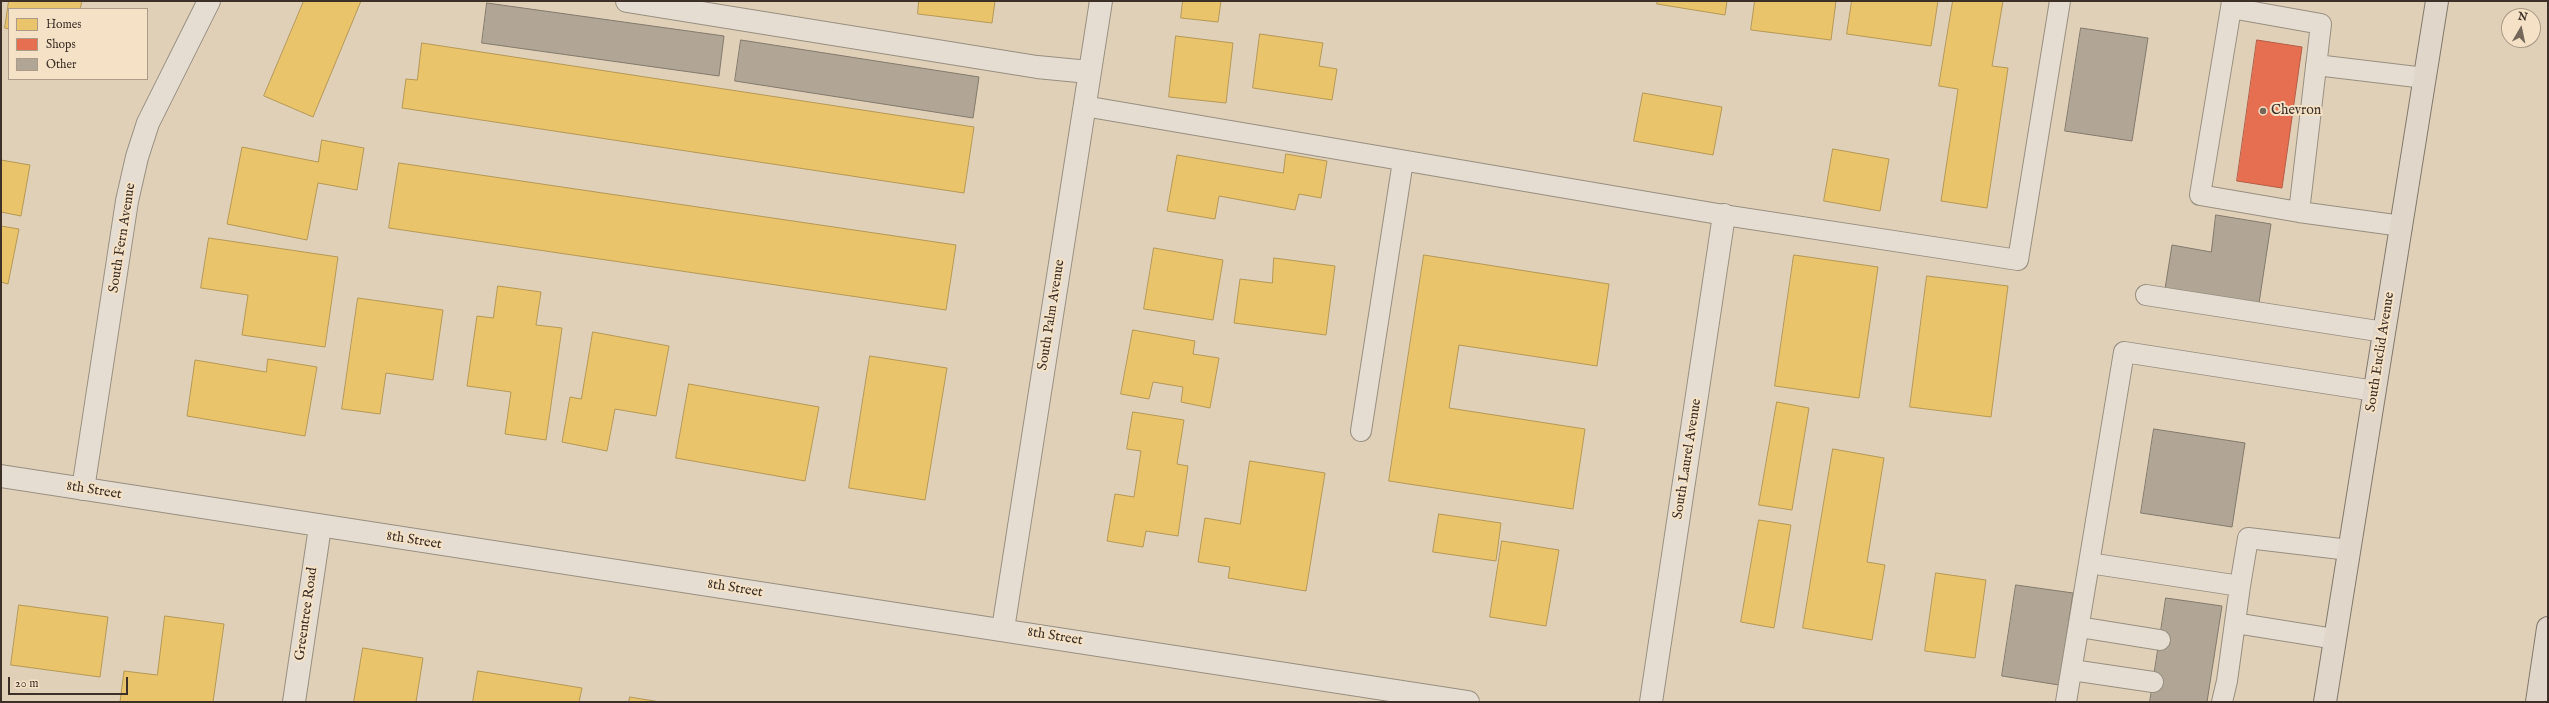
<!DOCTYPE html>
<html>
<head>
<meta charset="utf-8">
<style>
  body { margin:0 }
  #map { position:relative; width:2549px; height:703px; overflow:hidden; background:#e0d0b8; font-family:"IM FELL English",serif }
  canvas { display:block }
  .frame { position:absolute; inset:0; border:2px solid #3c3028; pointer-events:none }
  .legend { position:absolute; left:8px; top:8px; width:140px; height:72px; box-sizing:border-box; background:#f5e2c6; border:1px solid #ab9b87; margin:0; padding:5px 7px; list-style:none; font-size:12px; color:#3c3028 }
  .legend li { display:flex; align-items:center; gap:8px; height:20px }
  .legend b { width:20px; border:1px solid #ab9b87 }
  .north { position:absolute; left:2501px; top:8px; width:40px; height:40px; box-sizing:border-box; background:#f5e2c6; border:1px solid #ab9b87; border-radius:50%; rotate:9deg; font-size:11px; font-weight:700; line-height:16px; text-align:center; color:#3c3028 }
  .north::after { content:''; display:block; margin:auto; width:14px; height:18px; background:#75685a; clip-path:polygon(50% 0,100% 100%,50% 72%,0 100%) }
  .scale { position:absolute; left:8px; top:677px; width:120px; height:18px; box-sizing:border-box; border:2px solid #3c3028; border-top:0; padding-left:5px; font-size:12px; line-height:14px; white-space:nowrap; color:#3c3028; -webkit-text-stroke:3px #f5e2c6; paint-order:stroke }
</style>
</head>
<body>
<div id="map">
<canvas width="2549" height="703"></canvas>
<div class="frame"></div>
<ul class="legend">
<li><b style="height:11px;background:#e9c46a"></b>Homes</li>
<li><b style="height:11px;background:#e76f51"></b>Shops</li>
<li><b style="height:11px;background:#b1a696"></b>Other</li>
</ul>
<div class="north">N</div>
<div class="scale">20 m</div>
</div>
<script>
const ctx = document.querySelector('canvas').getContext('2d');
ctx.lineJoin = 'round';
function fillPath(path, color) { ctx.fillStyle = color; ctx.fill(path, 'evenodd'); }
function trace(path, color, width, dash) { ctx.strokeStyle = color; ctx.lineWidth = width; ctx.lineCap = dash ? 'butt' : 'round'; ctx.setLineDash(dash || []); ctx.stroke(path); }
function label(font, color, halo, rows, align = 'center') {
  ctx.font = font + ' "IM FELL English",serif'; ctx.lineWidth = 4; ctx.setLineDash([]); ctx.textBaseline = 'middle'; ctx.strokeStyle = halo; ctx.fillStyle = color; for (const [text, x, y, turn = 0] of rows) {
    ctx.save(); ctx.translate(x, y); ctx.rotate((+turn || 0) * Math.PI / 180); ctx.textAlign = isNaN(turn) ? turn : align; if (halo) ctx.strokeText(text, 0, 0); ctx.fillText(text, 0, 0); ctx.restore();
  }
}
const homes = new Path2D(`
  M9,1H82L80,9H9V29L5,28Z
  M304,1H361L313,117L264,96Z
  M919,1H995L992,23L918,14Z
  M1183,1H1221L1218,22L1181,18Z
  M1658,1H1727L1725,15L1657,4Z
  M1755,1H1836L1831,40L1751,30Z
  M1852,1H1938L1931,46L1847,34Z
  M1953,1H2003L1992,66L2008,68L1987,208L1941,201L1958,89L1939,86Z
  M1260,34L1323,43L1319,66L1337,69L1332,100L1253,88Z
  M1176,36L1233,43L1226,103L1169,97Z
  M422,43L974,127L964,193L402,108L406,79L417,80Z
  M1643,93L1722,107L1713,155L1634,141Z
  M322,140L364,148L357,190L318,183L307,240L227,224L242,147L318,162Z
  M1833,149L1889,159L1880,211L1824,201Z
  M1286,154L1327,161L1321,198L1299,194L1295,210L1219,196L1215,219L1167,211L1177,155L1283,173Z
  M1,160L30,165L21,216L1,212Z
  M399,163L956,245L946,310L389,228Z
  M1,226L19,229L8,284L1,282Z
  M209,238L338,257L325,347L242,335L248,295L201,288Z
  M1154,248L1223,260L1213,320L1144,309Z
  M1424,255L1609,284L1597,366L1459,345L1449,408L1585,429L1573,509L1389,481Z
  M1794,255L1878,267L1859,398L1775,386Z
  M1274,258L1335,266L1326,335L1234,323L1240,279L1272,283Z
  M1927,276L2008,286L1991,417L1910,407Z
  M498,286L541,292L536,325L562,328L546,440L505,434L511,392L467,386L477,316L493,318Z
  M358,298L443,310L433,380L386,373L380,414L342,409Z
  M1133,330L1195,341L1193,354L1219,358L1210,408L1181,402L1183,387L1153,382L1149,399L1121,394Z
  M593,332L669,346L656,416L615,409L607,451L562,442L570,397L581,399Z
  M870,356L947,368L925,500L849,488Z
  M268,359L317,367L305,436L187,416L195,360L266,372Z
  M689,384L819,407L805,481L676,458Z
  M1777,402L1809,408L1792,510L1759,505Z
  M1133,412L1184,420L1177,464L1188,466L1178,536L1146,531L1143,547L1107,541L1115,494L1134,497L1141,451L1127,449Z
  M1833,449L1884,458L1867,562L1885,565L1872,640L1803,628Z
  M1250,461L1325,473L1306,591L1228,578L1230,567L1198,562L1205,518L1240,524Z
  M1439,514L1501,523L1496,561L1433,552Z
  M1759,520L1791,525L1774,628L1741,622Z
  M1502,541L1559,550L1546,626L1490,617Z
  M1936,573L1986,580L1975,658L1925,651Z
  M19,605L108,617L100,677L11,665Z
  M165,616L224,624L213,702H120L124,671L157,675Z
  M363,648L423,658L416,702H354Z
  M478,671L582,688L579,702H473Z
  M630,697L660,702H629Z`);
fillPath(homes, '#e9c46a');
trace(homes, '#b59856', 1);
const shops = new Path2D(`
  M2257,40L2302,47L2282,188L2237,181Z`);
fillPath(shops, '#e76f51');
trace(shops, '#b45c45', 1);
const building = new Path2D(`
  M487,3L724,36L719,76L482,43Z
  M2081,28L2148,38L2132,141L2065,131Z
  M741,40L979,77L973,118L735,81Z
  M2216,215L2271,224L2259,303L2165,289L2172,245L2211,252Z
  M2154,429L2245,443L2232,527L2141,513Z
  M2016,585L2073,593L2059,685L2002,676Z
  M2166,598L2222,606L2207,702H2150Z`);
fillPath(building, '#b1a696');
trace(building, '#82796c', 1);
const service = new Path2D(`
  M2231,8L2321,24L2299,212L2200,195L2231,8L2232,1
  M2316,65L2425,78
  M1084,106L1724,215L2018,260L2060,1
  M2299,212L2402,226
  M2146,295L2384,332
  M1361,431L1403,161
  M2089,563L2240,586L2248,538L2349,550
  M2235,623L2335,639
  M2079,627L2160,640
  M2072,670L2153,682
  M2066,702L2124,352L2375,391
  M2222,702L2227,681L2240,586`);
const minor = new Path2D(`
  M627,1L1037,67L1089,72
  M83,489L127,201L137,157L148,123L209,1
  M1003,629L1101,1
  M294,702L320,527
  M1651,702L1724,215`);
const tertiary = new Path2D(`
  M1,476L1468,702`);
const primary = new Path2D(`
  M2325,702L2437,1
  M2537,702L2548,628`);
trace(service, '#988f80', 22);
trace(minor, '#988f80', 24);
trace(tertiary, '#988f80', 24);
trace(primary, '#82796c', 24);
trace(service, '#e5ddd1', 20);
trace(minor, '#e5ddd1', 22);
trace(tertiary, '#e5ddd1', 22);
trace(primary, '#e0d7ca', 22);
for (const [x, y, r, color] of [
  [2263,111,4,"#75685a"]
]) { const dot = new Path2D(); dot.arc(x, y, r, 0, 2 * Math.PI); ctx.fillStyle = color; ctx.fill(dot); trace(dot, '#f5e2c6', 1.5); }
label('14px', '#3c3028', '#f5e2c6', [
  ["Chevron",2271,111]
], 'left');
label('14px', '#3c3028', '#f5e2c6', [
  ["South Fern Avenue",123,238,-81],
  ["South Palm Avenue",1052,315,-81],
  ["South Euclid Avenue",2381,352,-81],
  ["South Laurel Avenue",1688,459,-81],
  ["8th Street",94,491,9],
  ["8th Street",414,541,9],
  ["8th Street",735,589,9],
  ["Greentree Road",307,614,-82],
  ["8th Street",1055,637,9]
]);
</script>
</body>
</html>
